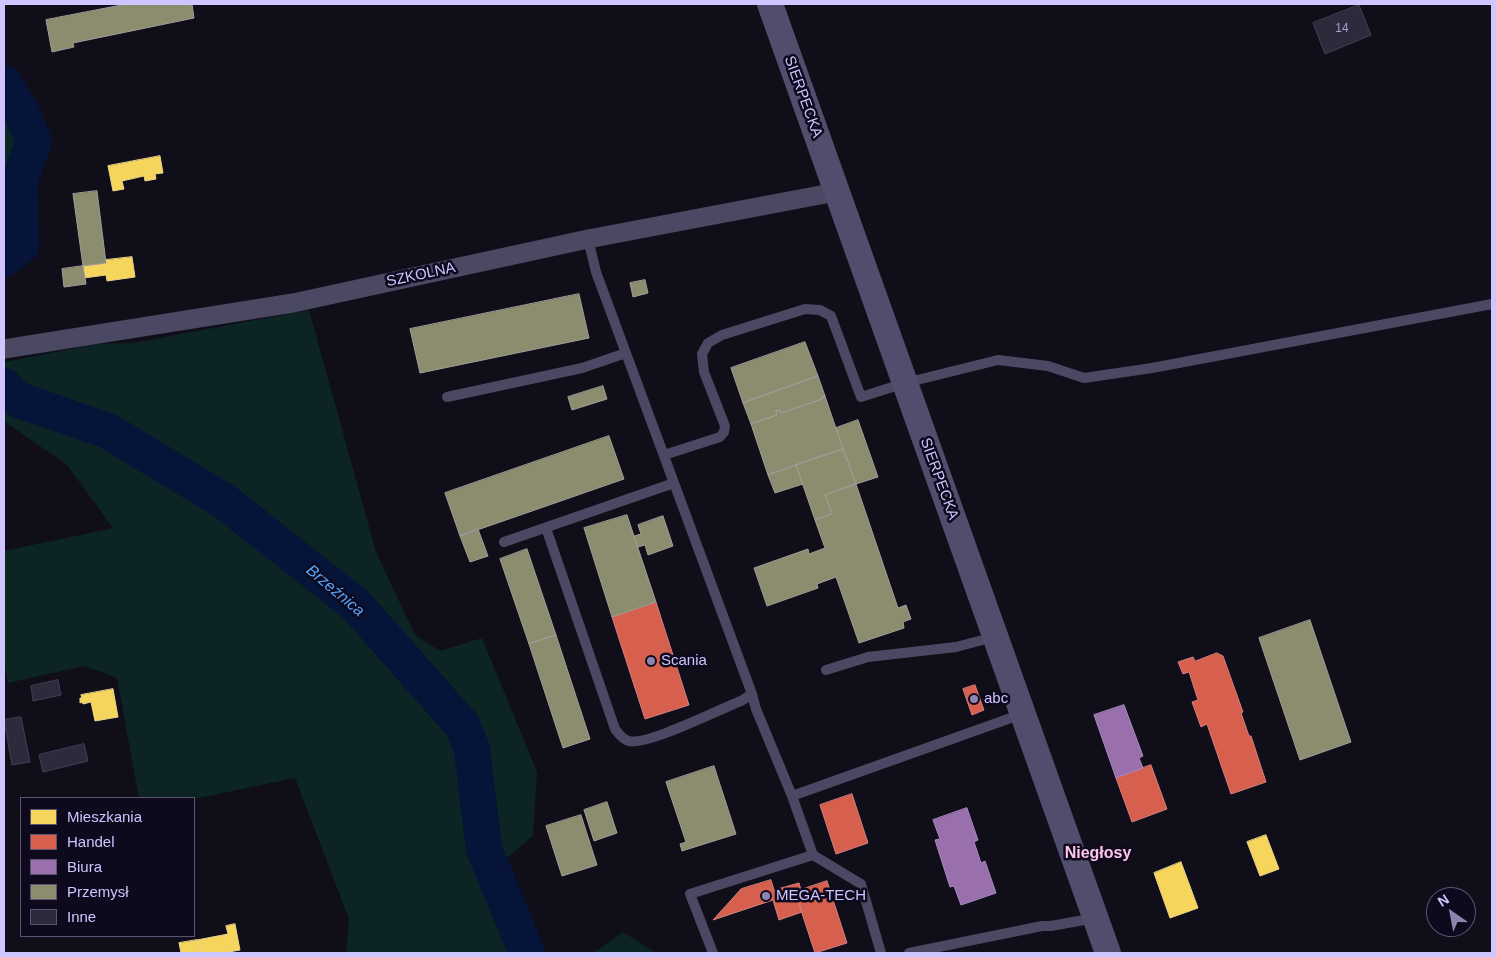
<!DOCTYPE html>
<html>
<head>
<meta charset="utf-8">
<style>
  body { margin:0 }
  #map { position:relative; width:1496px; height:957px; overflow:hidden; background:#100e18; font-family:Helvetica,sans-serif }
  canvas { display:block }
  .frame { position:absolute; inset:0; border:5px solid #cfc5ff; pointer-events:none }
  .legend { position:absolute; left:20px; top:797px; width:175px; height:140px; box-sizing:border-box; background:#0e091d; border:1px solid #5b5477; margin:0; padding:6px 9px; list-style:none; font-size:15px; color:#cfc5ff }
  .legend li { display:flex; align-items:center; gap:10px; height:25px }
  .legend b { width:25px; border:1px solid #5b5477 }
  .north { position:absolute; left:1426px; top:887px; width:50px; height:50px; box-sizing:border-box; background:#0e091d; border:1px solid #5b5477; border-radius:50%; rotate:327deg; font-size:14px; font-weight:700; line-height:20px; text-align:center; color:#cfc5ff }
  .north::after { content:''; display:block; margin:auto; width:18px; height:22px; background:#8c85ae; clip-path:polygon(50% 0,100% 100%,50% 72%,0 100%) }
</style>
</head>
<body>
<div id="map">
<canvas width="1496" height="957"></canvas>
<div class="frame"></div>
<ul class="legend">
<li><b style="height:14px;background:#f6d55c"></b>Mieszkania</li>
<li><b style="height:14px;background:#d6604d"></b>Handel</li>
<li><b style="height:14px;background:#9970ab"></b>Biura</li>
<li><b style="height:14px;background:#8c8c6e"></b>Przemysł</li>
<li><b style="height:14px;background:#2e2a3c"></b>Inne</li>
</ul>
<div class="north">N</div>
</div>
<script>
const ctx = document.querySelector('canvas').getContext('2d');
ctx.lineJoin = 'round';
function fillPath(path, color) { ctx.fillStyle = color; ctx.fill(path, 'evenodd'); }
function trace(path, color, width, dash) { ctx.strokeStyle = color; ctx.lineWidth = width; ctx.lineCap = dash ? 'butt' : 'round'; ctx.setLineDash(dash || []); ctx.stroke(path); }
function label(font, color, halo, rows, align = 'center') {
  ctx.font = font + ' Helvetica,sans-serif'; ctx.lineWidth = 5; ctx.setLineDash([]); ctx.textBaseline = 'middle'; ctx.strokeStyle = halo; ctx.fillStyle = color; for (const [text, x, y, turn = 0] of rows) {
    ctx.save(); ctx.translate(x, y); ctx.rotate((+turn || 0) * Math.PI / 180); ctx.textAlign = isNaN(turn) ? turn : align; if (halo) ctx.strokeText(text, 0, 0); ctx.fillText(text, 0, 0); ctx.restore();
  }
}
fillPath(new Path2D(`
  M4,89L13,102L29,139L12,194L18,224L14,247L4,250Z
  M309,310L376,552L415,635L440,651L482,638L537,772L533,836L479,881L507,918L519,953H346L349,919L295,778L194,799L139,798L117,678L85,666L8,683L4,664V551L113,528L67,465L4,421V362L97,344L133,343Z
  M623,932L656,953H593Z`), '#0d2425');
const homes = new Path2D(`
  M160,156L163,173L155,174L156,179L145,181L144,176L122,181L124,189L113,191L108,166Z
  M132,257L135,277L107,281L106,275L84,278L83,266L106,263V260Z
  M113,689L118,717L95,721L91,702L83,704L82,702L80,703V698H82L81,695Z
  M1266,835L1279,869L1260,876L1247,842Z
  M1181,862L1198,908L1170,918L1154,873Z
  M235,924L240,950L223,953H199L197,940L228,934L226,926Z
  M197,940L199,953H181L179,943Z`);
fillPath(homes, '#f6d55c');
trace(homes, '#ead08d', 1);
const shops = new Path2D(`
  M656,602L689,705L645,719L612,617Z
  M1217,653L1223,656L1243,712L1241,713L1249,736H1251L1266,782L1231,794L1207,724L1201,727L1192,702L1198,700L1189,672L1183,674L1178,662L1193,657L1195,661Z
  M975,685L984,710L972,715L963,689Z
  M1151,765L1167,809L1132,822L1116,778Z
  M852,794L868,843L836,854L820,805Z
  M771,880L774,890L799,883L801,890L795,892L802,912L779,920L773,900L713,920L741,889Z
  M827,881L847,943L815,953L795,892Z`);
fillPath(shops, '#d6604d');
trace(shops, '#d47e82', 1);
const offices = new Path2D(`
  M1124,705L1143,756L1139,758L1143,768L1116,778L1094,715Z
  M967,808L978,840L974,842L981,863L985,861L996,893L961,905L954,886L950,887L935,840L940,839L933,820Z`);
fillPath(offices, '#9970ab');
trace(offices, '#a98ac4', 1);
const industry = new Path2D(`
  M127,4H192L194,18L73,43L74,47L52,52L46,20Z
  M97,191L106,263L83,266L73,194Z
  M83,266L86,284L64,287L62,269Z
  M645,280L648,293L633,297L630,283Z
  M579,294L589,338L420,373L410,329Z
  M805,342L818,376L743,403L731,368Z
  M818,376L825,396L822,397V399L781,413L780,410L776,411L777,415L751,424L743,403Z
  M603,386L607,399L572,410L568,397Z
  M825,396L843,449L768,475L751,424L777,415L776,411L780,410L781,413L822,399V397Z
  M858,420L878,477L856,484L836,428Z
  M609,436L624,479L460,536L445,493Z
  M843,449L856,484L825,495L832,514L815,520L796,465Z
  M796,465L803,484L775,493L768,475Z
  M856,484L898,608L906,605L911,619L903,622L904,628L859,643L836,577L817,584L818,588L767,606L754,568L808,549L809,554L825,548L815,520L832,514L825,495Z
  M627,515L656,602L612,617L584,528Z
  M663,516L673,546L648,555L645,545L638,547L634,536L641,534L638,525Z
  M478,529L488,556L470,562L460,536Z
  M527,549L556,635L529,644L500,559Z
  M1310,620L1351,742L1300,760L1259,638Z
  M556,635L590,739L563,748L529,644Z
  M714,766L736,834L682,851L680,844L686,842L666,782Z
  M607,802L617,833L594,841L584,810Z
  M581,815L597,865L562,876L546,826Z`);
fillPath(industry, '#8c8c6e');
trace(industry, '#a09d9a', 1);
trace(new Path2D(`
  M4,83L20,109L34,141L20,179L21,246L4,259
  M4,386L16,399L108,431L224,501L356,605L462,725L472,749L484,849L527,953`), '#051438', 36);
const building = new Path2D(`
  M1359,5L1371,35L1325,54L1313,23Z
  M58,680L61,695L33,701L31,686Z
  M21,717L30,762L12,765L4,720Z
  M84,744L88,761L43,772L39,755Z`);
fillPath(building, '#2e2a3c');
trace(building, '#443f58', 1);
trace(new Path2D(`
  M588,239L596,272L752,694L756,709L792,796
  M447,397L582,368L626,353
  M664,455L720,437L724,432L725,426L704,372L702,354L708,343L722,335L805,309L820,310L831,316L861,397L905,383L998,360L1048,366L1084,378L1152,368L1492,304
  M546,528L615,729C618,733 623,740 629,741C647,746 720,709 741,701L752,694
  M504,542L674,483
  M826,670L868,657L956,647L994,637
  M713,953L690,894L813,855
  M881,953L861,884L813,855L792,796L1022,714
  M909,953L1042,926H1051L1095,918`), '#4a4862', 10);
trace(new Path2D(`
  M4,349L293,303L588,239L836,192`), '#4a4862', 19);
trace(new Path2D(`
  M770,4L1108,953`), '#514e6d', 26);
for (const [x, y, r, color] of [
  [651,661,5,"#8c85ae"],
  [974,699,5,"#8c85ae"],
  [766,896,5,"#8c85ae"]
]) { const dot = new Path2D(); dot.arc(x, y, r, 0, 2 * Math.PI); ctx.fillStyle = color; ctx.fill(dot); trace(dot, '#0e091d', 2); }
label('12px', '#a79ece', null, [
  ["14",1342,29]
]);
label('15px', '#cfc5ff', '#0e091d', [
  ["SIERPECKA",803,97,70],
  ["SZKOLNA",421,275,-12],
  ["SIERPECKA",939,479,70]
]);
label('15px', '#cfc5ff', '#0e091d', [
  ["Scania",661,661],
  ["abc",984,699],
  ["MEGA-TECH",776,896]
], 'left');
label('italic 16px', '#53a6ff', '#0e091d', [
  ["Brzeźnica",335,591,40]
]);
label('bold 16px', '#ffc7e7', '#0e091d', [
  ["Niegłosy",1098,854]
]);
</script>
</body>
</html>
